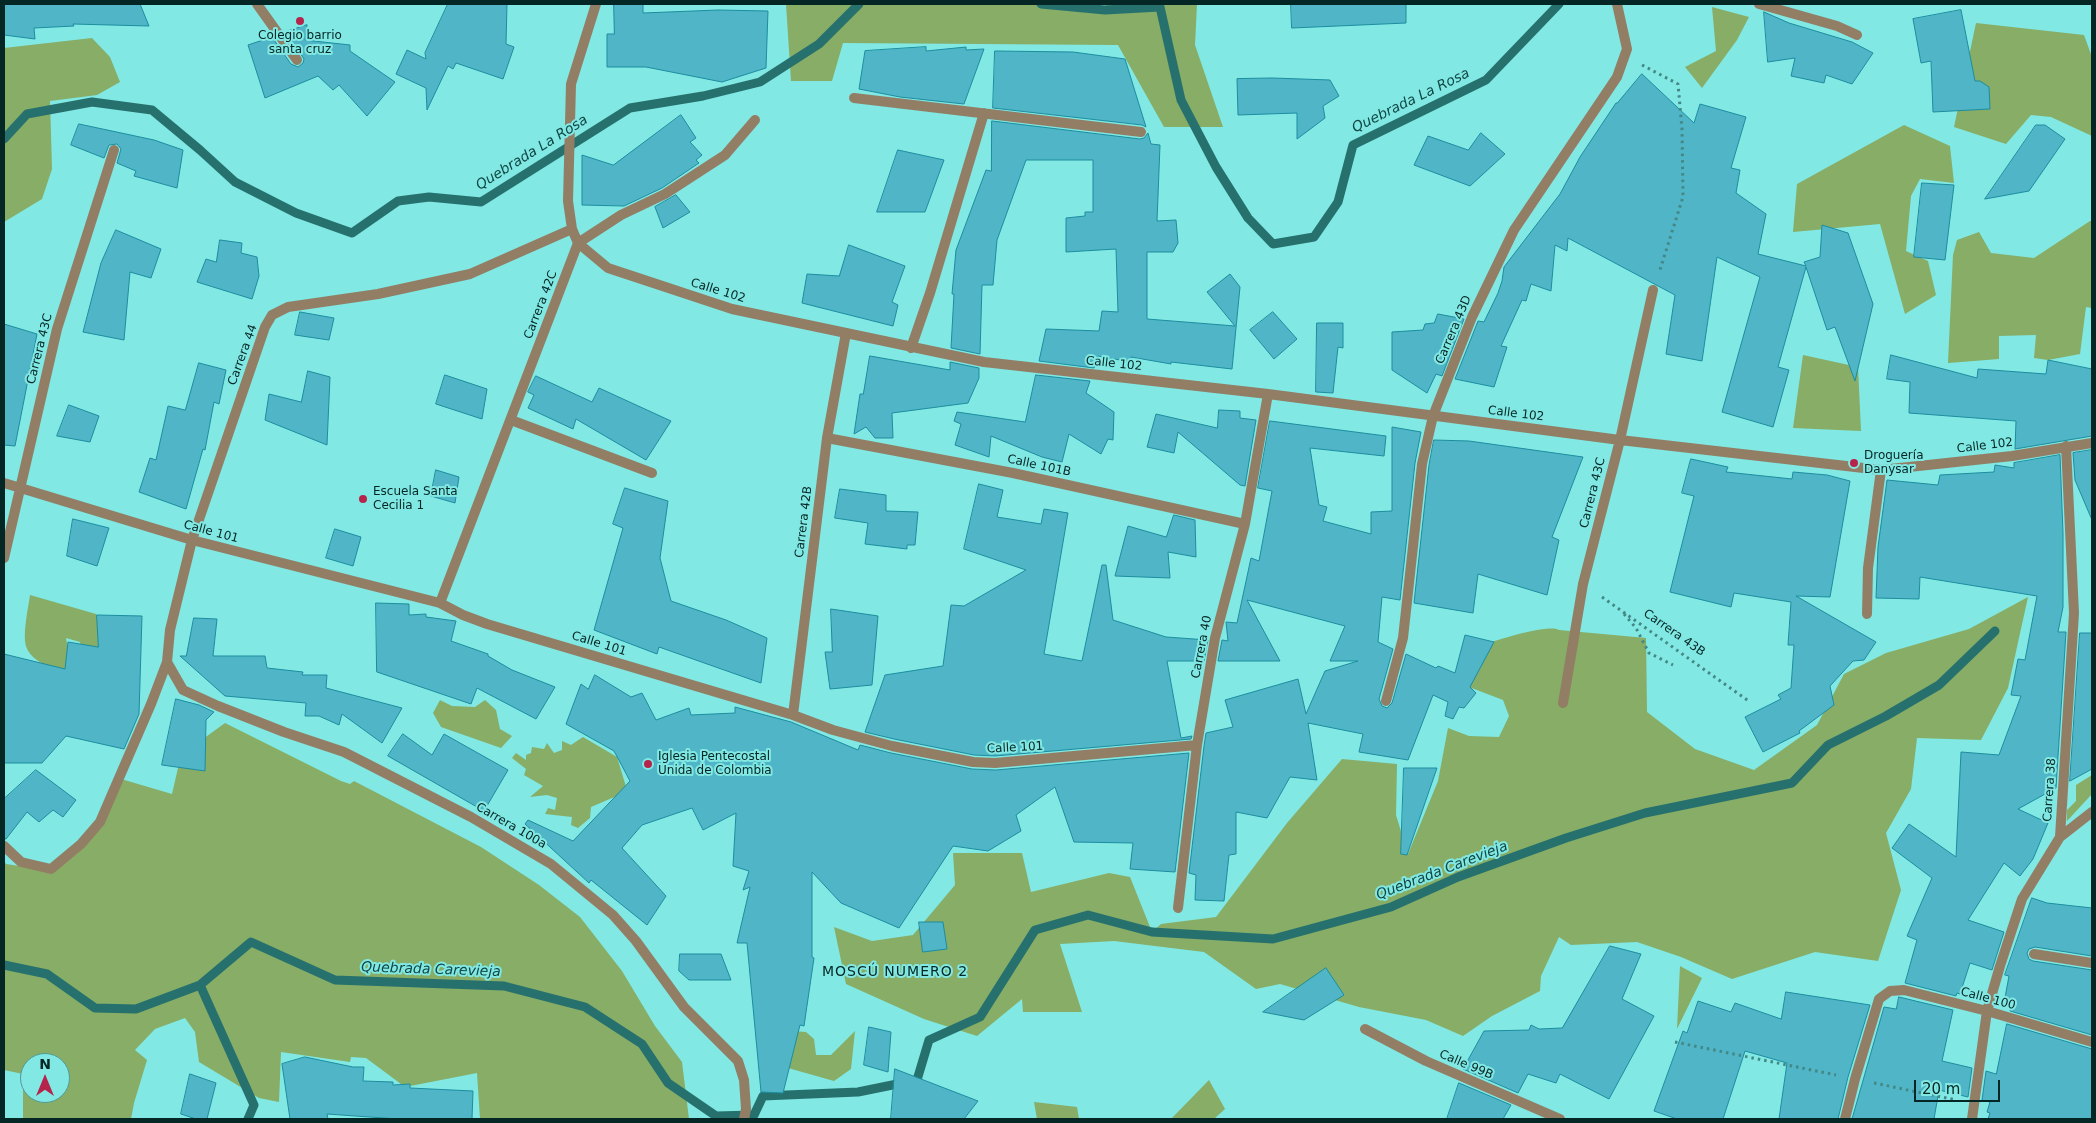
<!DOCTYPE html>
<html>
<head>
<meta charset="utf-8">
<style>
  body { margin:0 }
  #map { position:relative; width:2096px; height:1123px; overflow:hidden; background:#81e8e3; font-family:"DejaVu Sans",sans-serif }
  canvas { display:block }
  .frame { position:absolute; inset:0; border:5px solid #042625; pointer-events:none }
  .north { position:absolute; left:20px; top:1053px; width:50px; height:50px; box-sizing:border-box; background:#81e8e3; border:1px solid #4f9a97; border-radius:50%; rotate:0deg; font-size:14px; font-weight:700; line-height:20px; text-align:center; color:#042625 }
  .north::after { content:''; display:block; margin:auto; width:18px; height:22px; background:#b5244b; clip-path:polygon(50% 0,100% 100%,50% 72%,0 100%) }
  .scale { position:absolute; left:1914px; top:1080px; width:86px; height:22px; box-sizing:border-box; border:2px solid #042625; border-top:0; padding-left:6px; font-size:15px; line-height:18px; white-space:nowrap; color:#042625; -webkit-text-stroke:4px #81e8e3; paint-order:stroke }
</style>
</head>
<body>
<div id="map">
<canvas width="2096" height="1123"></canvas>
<div class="frame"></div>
<div class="north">N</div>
<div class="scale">20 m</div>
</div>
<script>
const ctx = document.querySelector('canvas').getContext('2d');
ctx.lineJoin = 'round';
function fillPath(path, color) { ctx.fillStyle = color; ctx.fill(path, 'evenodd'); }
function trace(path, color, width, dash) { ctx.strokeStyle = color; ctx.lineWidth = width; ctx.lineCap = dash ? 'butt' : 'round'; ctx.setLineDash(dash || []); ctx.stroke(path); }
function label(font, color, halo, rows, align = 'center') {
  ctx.font = font + ' "DejaVu Sans",sans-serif'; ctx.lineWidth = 4; ctx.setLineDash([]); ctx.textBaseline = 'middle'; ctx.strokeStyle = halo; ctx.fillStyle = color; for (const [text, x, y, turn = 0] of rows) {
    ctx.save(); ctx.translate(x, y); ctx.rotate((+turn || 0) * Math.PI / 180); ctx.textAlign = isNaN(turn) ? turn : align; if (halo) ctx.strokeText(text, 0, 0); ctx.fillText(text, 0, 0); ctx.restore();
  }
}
fillPath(new Path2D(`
  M786,4H1096L1105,9L1106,4H1197L1195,45L1223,127H1164L1118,45L843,43L832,81H791Z
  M1712,7L1749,17L1737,40L1702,88L1685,67L1716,51Z
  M1976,23L2084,35L2092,57V136L2051,117L2031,115L2006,144L1954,127Z
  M92,38L110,57L120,82L97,95L50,101L52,169L42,199L4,222V48Z
  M1904,125L1950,146L1954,183L1920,179L1911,196L1906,251L1928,261L1936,295L1905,314L1880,224L1793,232L1797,184Z
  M2090,221H2092V308L2086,307L2080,354L2048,360L2034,358L2036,335L1999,336V359L1948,363L1953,255L1957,240L1979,232L1991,253L2034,258Z
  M1803,355L1858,367L1861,431L1793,428Z
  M30,595L96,614L105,642L86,666L80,642L66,638L71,663L91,680C71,674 27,667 25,641C24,627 28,609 30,595Z
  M2028,597L2008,688L1981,740L1917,738L1911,789L1886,833L1901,890L1878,961L1815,952L1732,979L1681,957L1637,942L1571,945L1559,937L1541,976L1540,991L1492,1016L1463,1036L1426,1020L1359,1007L1280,984L1256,989L1204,952L1114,941L1060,944L1082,1012H1023L1022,999L977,1036L924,1019L846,984L834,927L872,941L913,935L955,885L953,853H1022L1031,892L1109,873L1130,877L1152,932L1161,924L1216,917L1287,823L1342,759L1397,764L1396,815L1408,854L1438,781L1448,728L1469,736L1499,737L1509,716L1503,700L1469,687L1473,648C1489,643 1546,623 1559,630L1646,638L1647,712L1695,749L1754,770L1817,725L1844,674L1886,653L1969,629Z
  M440,700L452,706L475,707L485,700L496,710L500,729L512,736L501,748L441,727L433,713Z
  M225,723L341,781L350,784L354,781L481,847L539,885L580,917L622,971L655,1026L682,1062L689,1119H480L477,1073L405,1087L366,1058L351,1057L350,1062L281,1052L279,1102L259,1098L199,1062L195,1032L185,1018L155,1029L135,1050L147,1060L134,1103L131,1119H23V1074L4,1070V861L6,864L53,871L101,828L121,779L172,794L181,755ZM30,1063H60V1093H30Z
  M583,737L617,757L627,790L619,795L591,807L590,818L578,828L571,825L572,817L545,814L548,808L555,810L557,798L547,795L530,797L543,786L524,775L526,769L512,758L516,753L526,760V755L531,753L532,747L544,749L547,743L554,753L562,750V741L571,745Z
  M2092,775V794L2067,821V810L2076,801V785Z
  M1680,966L1702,978L1677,1029Z
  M793,1031L806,1032L814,1039L816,1055H831L855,1031L851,1069L834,1081L788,1068Z
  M1209,1080L1225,1109L1214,1119H1171Z
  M1034,1102L1077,1107L1079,1119H1037Z`), '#87ad66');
trace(new Path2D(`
  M1041,4L1105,10L1160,7L1181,100L1216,167L1248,218L1273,244L1314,237L1338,202L1353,145L1486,80L1559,4
  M4,139L27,114L92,102L152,110L200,150L235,182L296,213L352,233L398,201L429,197L481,202L630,108L703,96L760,82L819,44L859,4
  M4,965L47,974L95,1008L136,1009L200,985L251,942L335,980L504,986L585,1007L642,1044L668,1083L716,1116L754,1115L763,1096L858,1092L917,1080L929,1040L980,1017L1035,930L1088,915L1152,932L1273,939L1391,907L1458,877L1566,838L1645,813L1792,783L1828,745L1886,716L1939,685L1995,631
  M200,985L254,1105L248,1119`), '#26716e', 9);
const building = new Path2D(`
  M4,4H140L149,26L73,24L74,26L34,28L35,39L4,35Z
  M448,4H507L506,44L514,47L503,79L456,63L453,69L448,66L427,110L426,88L396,74L407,50L426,59L425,53Z
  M614,4H643V13L718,10L768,11L766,68L722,82L646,67H607V34H614Z
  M1291,4H1406V23L1292,28Z
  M1961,10L1975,81H1980L1989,87L1990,109L1933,112L1931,61L1921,63L1913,19Z
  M1764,12L1789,23L1852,42L1873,53L1852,84L1826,75L1824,83L1791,76L1795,58L1768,62Z
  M307,25L305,40L350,45V51L395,82L367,116L339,85L333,90L318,76L265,98L248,45L272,37L291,64L298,67L303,63L304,59L286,32Z
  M926,47V51L966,47V50L984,49L964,104L900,97L859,89L865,51Z
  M995,51L1073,52L1125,59L1146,127L1142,125L993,108Z
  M1642,74L1694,123L1700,104L1746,117L1731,168L1740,170L1736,193L1766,214L1758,254L1806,266L1804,262L1820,257L1822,225L1848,233L1873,304L1855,381L1835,327L1827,330L1806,267L1778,367L1789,370L1773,427L1722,412L1760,277L1717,257L1702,361L1666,354L1675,295L1568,238L1567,251L1555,245L1551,291L1531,284L1526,301L1522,300L1501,346L1507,347L1494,387L1455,379L1478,321L1484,322L1498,293L1502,281L1504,267L1560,194L1580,157L1616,103H1617Z
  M1273,78L1330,80L1339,96L1323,106L1325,118L1297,139V113L1238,115L1237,79Z
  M681,115L696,138L690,142L702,155L696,160L699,163L662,188L624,206L582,205V155L613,165Z
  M992,121L1140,139L1144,138L1148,133L1151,144L1160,145L1157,221L1176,220L1178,243L1173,252H1147V319L1235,326L1207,292L1230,274L1240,287L1232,369L1171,362V364L1131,357V362L1098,356L1094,368L1039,361L1046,329L1099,331L1102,311L1118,312L1116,249L1066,252V218L1085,216V212H1093V160H1026L997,240L993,285H982L980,354L951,348L954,294H952L956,250L986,170L991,171Z
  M79,124L154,140L183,150L177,188L134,176L136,171L117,163L121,149L117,144L109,145L104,158L71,145Z
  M2036,125H2045L2065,139L2029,191L1985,199Z
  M1481,133L1505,154L1470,186L1414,165L1428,136L1468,150Z
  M898,150L944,160L925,212H877Z
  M1922,183L1954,185L1945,260L1914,257Z
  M676,195L690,212L663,228L655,207Z
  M116,230L161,249L151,278L130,272L124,340L83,332L101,263Z
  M220,240L242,243L241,253L257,257L259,276L252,299L197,282L206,259L216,262Z
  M849,245L905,266L892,302L898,305L893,326L802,303L807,274L839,276Z
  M300,312L334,318L329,340L295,335Z
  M1273,312L1297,339L1274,359L1250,330Z
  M1438,314L1464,319L1442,376L1436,374L1427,393L1392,370V332L1423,330L1425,324L1434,323Z
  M1317,323H1343V348L1338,347L1333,393L1316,392Z
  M4,324L37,334L15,446L4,445Z
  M1891,355L1977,378L1978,369L2046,374L2048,360L2092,369V436L2015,449L2016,421L1909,413L1910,382L1887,379Z
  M870,356L950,370V362L979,368V378L968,403L892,413L893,438H875L866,427L854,434L860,394H863Z
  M199,363L226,370L219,404L214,402L205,450L203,449L186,509L139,492L150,458L156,460L168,406L185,410Z
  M308,371L330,377L327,445L265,420L269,394L301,402Z
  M445,375L487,389L482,419L436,404Z
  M1036,375L1090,381L1086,393L1114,412L1113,440L1108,439L1101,454L1069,434L1062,462L1042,457L991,436L989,457L955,445L961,424L954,421L957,412L1025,422Z
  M536,376L592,402L599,388L671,421L646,460L576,419L573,429L528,408L534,395L528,392Z
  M69,405L99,416L90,442L57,436Z
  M1219,410L1240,411V418L1256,420L1245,486L1240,485L1178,432L1174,453L1147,447L1156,414L1217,428Z
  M1270,421L1386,436L1384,456L1310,448L1319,505L1327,507L1323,521L1371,534V512L1392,511V427L1421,432L1415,463L1400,600L1382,597L1378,642L1393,649L1379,699L1382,706L1387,708L1392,703L1406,654L1436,668L1438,666L1455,673L1465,635L1494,642L1470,687L1476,693L1464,708L1459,707L1453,719L1445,716L1448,702L1433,695L1408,760L1359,752L1363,734L1308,723L1317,780L1290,777L1267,818L1236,812V854L1229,855L1224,901L1195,900L1196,875L1189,873L1204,746L1206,733L1233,727L1225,700L1298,679L1306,714L1325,671L1358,661H1330L1345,626L1247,600L1280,661H1218L1222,640L1228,641L1226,622L1237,623L1251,558L1259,561L1272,491L1258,488Z
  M1434,440L1469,441L1583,457L1552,537L1559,540L1547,595L1478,574L1473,613L1414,603L1429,465Z
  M2092,450V520L2075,480L2073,453Z
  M2060,455L2063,533V607L2058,632H2066L2056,788L2018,809L2048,823L2033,859L2020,876L2004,863L1968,920L2004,932L1992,970L1970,963L1960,994L1957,993L1956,996L1905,983L1917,940L1907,936L1932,878L1892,848L1909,824L1956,857L1961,752L1999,755L2021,696L2011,695L2018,659L2025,660L2037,596L1920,577L1919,599L1876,598L1878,547L1887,480L1938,485L1940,475L1994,472L1995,465L2014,468V463Z
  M1691,459L1728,467L1726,472L1792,479L1793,472L1827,475L1850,481L1830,597L1796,596L1876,642L1864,660L1853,661L1830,686L1834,705L1799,731L1800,733L1763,752L1745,717L1781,699L1778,695L1791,688L1794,645H1788L1791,602L1734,593L1731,607L1670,592L1694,496L1682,493Z
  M436,470L459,477L455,503L431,496Z
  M979,484L1003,490L997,517L1041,524L1044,509L1068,513L1044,654L1082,661L1102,565H1106L1113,620L1166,637L1208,640L1204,661H1167L1181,738L1192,736L1191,739L995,756L974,755L894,739L865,732L885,675L943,666L951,605L964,606L1026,570L964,549Z
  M625,488L668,501L660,558L671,601L726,620L767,638L761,683L659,647L657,654L594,630L623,528L613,524Z
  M840,489L886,495V511L918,512L915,545H907V549L865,544L868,523L835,518Z
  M1174,515L1195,520L1196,557L1168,552L1170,578L1115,576L1128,526L1166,537Z
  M73,519L109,528L97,566L67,556Z
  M335,529L361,537L353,566L326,558Z
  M376,603L409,604V615L426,614V617L456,621L451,641L488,654V656L512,670L555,687L536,719L477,688L471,704L377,672Z
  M831,609L878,616L872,685L830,689L825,652H832Z
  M97,615L142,616L139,714L124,749L66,736L42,763H4V654L65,669L68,642L98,647Z
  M194,618L217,619L213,656H265L267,668L303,672L302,675H327L326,688L402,708L382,743L342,714L339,725L319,716H305L306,703L225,696L180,656H186Z
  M2080,633H2092V769L2070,781Z
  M595,675L631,697L642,693L656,720L689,708L691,715L735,713V707L791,722L858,750L860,745L891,753L972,769L996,770L1189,753L1175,872L1130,869L1133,843L1074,842L1055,787L1016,815L1021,831L988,851L953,846L899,928L841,903L812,872V957L814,958L804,1026L800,1025L783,1093L761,1092L747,943H737L750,887L743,890L749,871L733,866L736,813L703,830L692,808L642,825L622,848L666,896L647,925L591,880L589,883L525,824L528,820L573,841L630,781L614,751L566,724L581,684L588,689Z
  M176,699L199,705L214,712L206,720L205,771L162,765Z
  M403,734L432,755L444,734L508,770L484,811L388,756Z
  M1404,768H1437L1407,855L1401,854Z
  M36,770L76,800L63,817L53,810L39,822L27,812L6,839H4V799Z
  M2032,898L2047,903L2092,908V956L2035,947L2029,949L2027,953L2029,959L2033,961L2092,970V1035L2010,1011L2011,1004L2004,1003L2009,976L2005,975Z
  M919,922H943L947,949L923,952Z
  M1610,946L1641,954L1622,999L1654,1016L1609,1099L1560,1074L1556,1083L1528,1074L1518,1093L1463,1069L1484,1031L1529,1030L1531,1025L1539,1029L1562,1028Z
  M680,954H721L731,980H689L679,971Z
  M1326,968L1344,995L1304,1020L1263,1012Z
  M1786,992L1870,1005L1848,1077L1838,1119H1779L1787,1063L1745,1051L1723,1119H1677L1654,1111L1683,1031L1687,1033L1698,1001L1731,1012L1735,1003L1781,1019Z
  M1899,997L1953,1010L1942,1061L1972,1068L1968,1097L1939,1090L1934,1119H1852L1884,1007L1896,1009Z
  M2007,1024L2092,1049V1119H1988L1990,1113L1987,1112L1990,1102L1982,1100L1986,1071L1996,1074Z
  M869,1027L891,1032L888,1072L864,1065Z
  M305,1057L353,1067H364L363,1081L393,1082V1085L410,1084V1088L473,1091L472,1119H398L327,1114L328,1119H290L282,1064Z
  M895,1069L978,1101L964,1119H891Z
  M190,1074L216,1083L207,1119H196L181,1114Z
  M1459,1083L1511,1105L1503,1119H1447Z`);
fillPath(building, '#4fb5c7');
trace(building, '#1c8d9f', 1);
trace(new Path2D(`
  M1642,65L1678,84L1682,129L1683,197L1659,273
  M1602,597L1750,702
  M1624,614L1636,628L1649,653L1673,665
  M1675,1042L1836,1075
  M1874,1083L1956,1100`), '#438885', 3, [2.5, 4]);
trace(new Path2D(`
  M2034,954L2092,963`), '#927e65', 10);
trace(new Path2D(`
  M257,4L297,60
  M1759,4L1837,26L1857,35
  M854,98L1141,132
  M755,120L725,155L665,194L621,215L578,243L608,268L732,309L984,362L1268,394L1620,440L1881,470
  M911,348L930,293L984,113
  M511,420L652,473
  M827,438L1013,473L1245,524
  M4,483L192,540L440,603L463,615L487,624L793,715L833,730L892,746L973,762L995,763L1197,745
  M4,558L57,329L114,150
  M440,603L578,243L572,229L568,201L571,84L596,4
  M1867,614L1868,568L1881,470L2012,456L2092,443
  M167,662L183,690L218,706L284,732L344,752L471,817L551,864L613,915L636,941L684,1007L738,1061L744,1080L746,1109L744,1119
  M1386,701L1403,638L1422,464L1433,416L1472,317L1514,230L1617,77L1627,49L1617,4
  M1563,703L1583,584L1620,440L1653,290
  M793,715L827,438L846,333
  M2060,837L2092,812
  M4,846L21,862L51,869L81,844L100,822L151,704L167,662L170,630L192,540L265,327L272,315L288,307L378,294L470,274L572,229
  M1178,908L1197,745L1215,638L1245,524L1268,394
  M1365,1029L1426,1061L1560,1119
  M1845,1119L1855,1079L1879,999L1890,991L1904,990L1987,1011L2092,1042
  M1972,1119L1987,1011L2000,966L2022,899L2060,837L2074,613L2066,446`), '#927e65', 10);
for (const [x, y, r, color] of [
  [300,21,5,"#b5244b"],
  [1854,463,5,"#b5244b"],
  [363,499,5,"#b5244b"],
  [648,764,5,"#b5244b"]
]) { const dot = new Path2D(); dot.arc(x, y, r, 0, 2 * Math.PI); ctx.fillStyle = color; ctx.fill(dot); trace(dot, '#81e8e3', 2); }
label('12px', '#042625', '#81e8e3', [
  ["Colegio barrio",300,36,"center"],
  ["santa cruz",300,50,"center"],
  ["Droguería",1864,456],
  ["Danysar",1864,470],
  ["Escuela Santa",373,492],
  ["Cecilia 1",373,506],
  ["Iglesia Pentecostal",658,757],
  ["Unida de Colombia",658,771]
], 'left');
label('12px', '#042625', '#81e8e3', [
  ["Calle 102",718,291,17],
  ["Carrera 42C",541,305,-69],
  ["Carrera 43D",1454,330,-67],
  ["Carrera 43C",40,349,-76],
  ["Carrera 44",243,355,-70],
  ["Calle 102",1114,364,6],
  ["Calle 102",1516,414,7],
  ["Calle 102",1985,446,-7],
  ["Calle 101B",1039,466,12],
  ["Carrera 43C",1593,493,-76],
  ["Carrera 42B",804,522,-83],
  ["Calle 101",211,532,15],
  ["Carrera 43B",1674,633,35],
  ["Calle 101",599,644,17],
  ["Carrera 40",1202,647,-79],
  ["Calle 101",1015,748,-3],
  ["Carrera 38",2050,790,-86],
  ["Carrera 100a",511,826,30],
  ["Calle 100",1988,999,15],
  ["Calle 99B",1466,1065,23]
]);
label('italic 14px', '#114745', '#81e8e3', [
  ["Quebrada La Rosa",1411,101,-26],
  ["Quebrada La Rosa",532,153,-32],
  ["Quebrada Carevieja",1442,871,-21],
  ["Quebrada Carevieja",431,970,2]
]);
ctx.letterSpacing = '1px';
label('14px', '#042625', '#81e8e3', [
  ["MOSCÚ NUMERO 2",895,972]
]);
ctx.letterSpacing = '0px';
</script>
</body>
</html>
